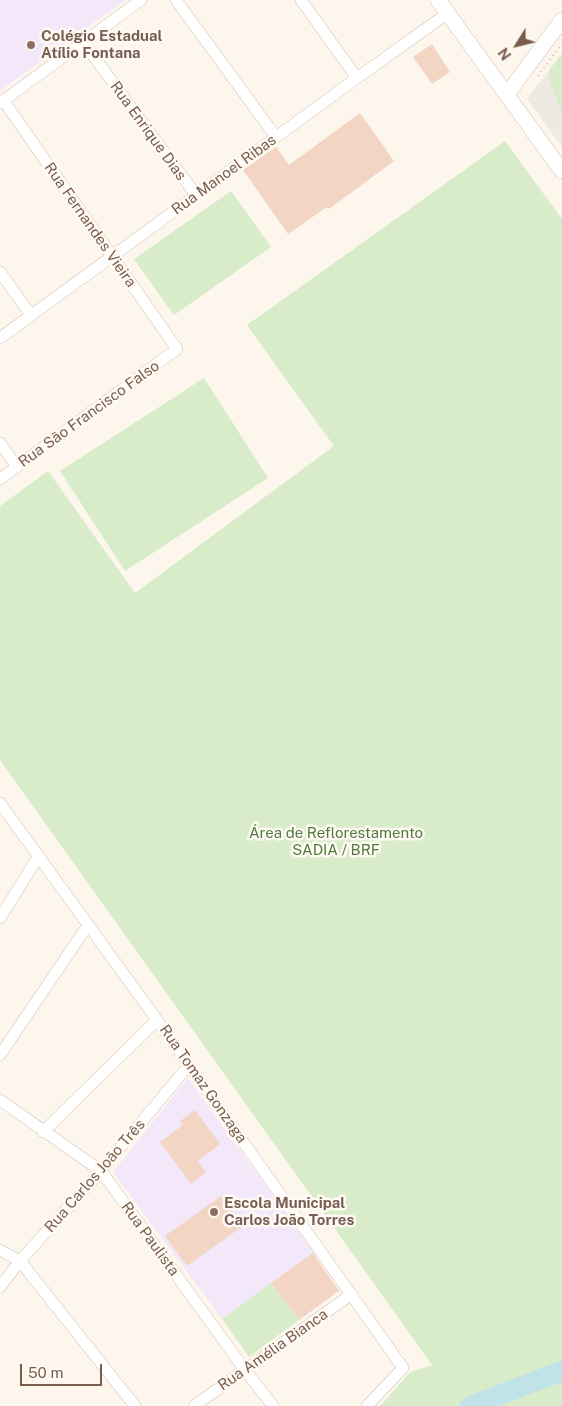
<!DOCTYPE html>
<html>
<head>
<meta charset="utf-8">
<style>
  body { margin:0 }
  #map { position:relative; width:562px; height:1406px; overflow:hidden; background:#fdf6ec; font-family:"Public Sans",sans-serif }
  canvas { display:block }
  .north { position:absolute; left:492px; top:20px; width:50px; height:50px; -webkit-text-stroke:4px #fffaf3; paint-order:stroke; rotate:234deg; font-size:14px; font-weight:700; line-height:20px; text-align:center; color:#7a5c4d }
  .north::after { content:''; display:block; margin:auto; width:18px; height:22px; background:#7a5c4d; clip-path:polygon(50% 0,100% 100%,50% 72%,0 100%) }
  .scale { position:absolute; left:20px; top:1364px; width:82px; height:22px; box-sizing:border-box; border:2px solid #7a5c4d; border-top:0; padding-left:6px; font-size:15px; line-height:18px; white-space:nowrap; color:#7a5c4d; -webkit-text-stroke:4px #fffaf3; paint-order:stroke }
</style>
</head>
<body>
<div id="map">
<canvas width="562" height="1406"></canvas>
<div class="north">N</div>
<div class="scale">50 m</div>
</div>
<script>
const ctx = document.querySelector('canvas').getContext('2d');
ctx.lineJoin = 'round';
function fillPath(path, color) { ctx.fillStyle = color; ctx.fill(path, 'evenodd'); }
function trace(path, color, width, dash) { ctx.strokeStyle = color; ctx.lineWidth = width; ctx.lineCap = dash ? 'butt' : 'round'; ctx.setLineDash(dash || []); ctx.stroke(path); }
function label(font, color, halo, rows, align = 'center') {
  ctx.font = font + ' "Public Sans",sans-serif'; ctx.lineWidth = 5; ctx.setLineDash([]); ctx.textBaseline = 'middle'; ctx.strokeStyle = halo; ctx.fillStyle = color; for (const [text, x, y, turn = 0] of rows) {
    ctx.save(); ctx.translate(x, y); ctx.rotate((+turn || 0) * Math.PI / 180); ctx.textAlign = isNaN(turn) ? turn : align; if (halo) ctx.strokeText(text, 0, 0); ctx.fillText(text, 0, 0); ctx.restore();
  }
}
fillPath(new Path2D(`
  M562,54V147L527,99Z`), '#efe9e4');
fillPath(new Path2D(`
  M0,0H125L0,91Z
  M188,1078L314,1253L222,1319L113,1172Z`), '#f3e8fa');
fillPath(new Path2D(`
  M562,54V113L551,84L549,70Z
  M505,141L562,219V1406H380L410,1372L432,1365L0,760V506L48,471L135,593L334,446L247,325Z
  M231,191L271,247L174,315L134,259Z
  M204,378L268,478L125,571L60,471Z
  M271,1283L299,1320L249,1357L222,1319Z`), '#d8ecc9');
trace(new Path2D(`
  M470,1406L562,1371`), '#bfe3e8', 20);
fillPath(new Path2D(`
  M432,44L450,72L432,84L413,57Z
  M360,113L394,161L329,209L327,207L288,234L243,170L276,147L289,165Z
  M195,1110L220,1144L198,1161L206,1172L191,1184L160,1142L183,1125L180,1121Z
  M221,1196L243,1226L187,1266L165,1236Z
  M313,1253L339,1291L299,1320L271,1283Z`), '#f3d5c3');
const street = new Path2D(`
  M176,0L276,137
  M301,0L357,78
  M83,42L196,195
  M0,103L141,0
  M0,272L31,315
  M0,338L357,78L448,13
  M0,443L17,467
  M0,479L177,349L3,100
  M0,803L157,1020L403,1368L367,1406
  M0,918L38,857
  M0,1055L88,925
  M0,1100L101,1171L245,1370L273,1406
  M43,1132L157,1020
  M0,1250L20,1261L135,1406
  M0,1287L20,1261L101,1171L189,1065
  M194,1406L352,1294`);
const secondary = new Path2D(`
  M438,0L562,171
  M508,96L510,90L562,20`);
trace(street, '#d1beb0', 12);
trace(secondary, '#d6c0b0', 16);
trace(new Path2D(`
  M538,76L562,44`), '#d9b8a5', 2, [1, 4]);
trace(street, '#fff', 11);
trace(secondary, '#fff', 15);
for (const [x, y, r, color] of [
  [31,45,5,"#8d6e63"],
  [214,1212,5,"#8d6e63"]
]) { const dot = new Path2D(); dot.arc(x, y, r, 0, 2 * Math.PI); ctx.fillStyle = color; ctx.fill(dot); trace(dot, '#fffaf3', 2); }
label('bold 15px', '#785e54', '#fffaf3', [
  ["Colégio Estadual",41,36],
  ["Atílio Fontana",41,53],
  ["Escola Municipal",224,1203],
  ["Carlos João Torres",224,1220]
], 'left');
label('15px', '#7a5c4d', '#fffaf3', [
  ["Rua Enrique Dias",148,131,54],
  ["Rua Manoel Ribas",224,175,-36],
  ["Rua Fernandes Vieira",90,225,55],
  ["Rua São Francisco Falso",89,414,-36],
  ["Rua Tomaz Gonzaga",203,1084,55],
  ["Rua Carlos João Três",95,1176,-49],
  ["Rua Paulista",150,1239,54],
  ["Rua Amélia Bianca",273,1350,-35]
]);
label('15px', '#537a41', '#fffaf3', [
  ["Área de Reflorestamento",336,833],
  ["SADIA / BRF",336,850]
]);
</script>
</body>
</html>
